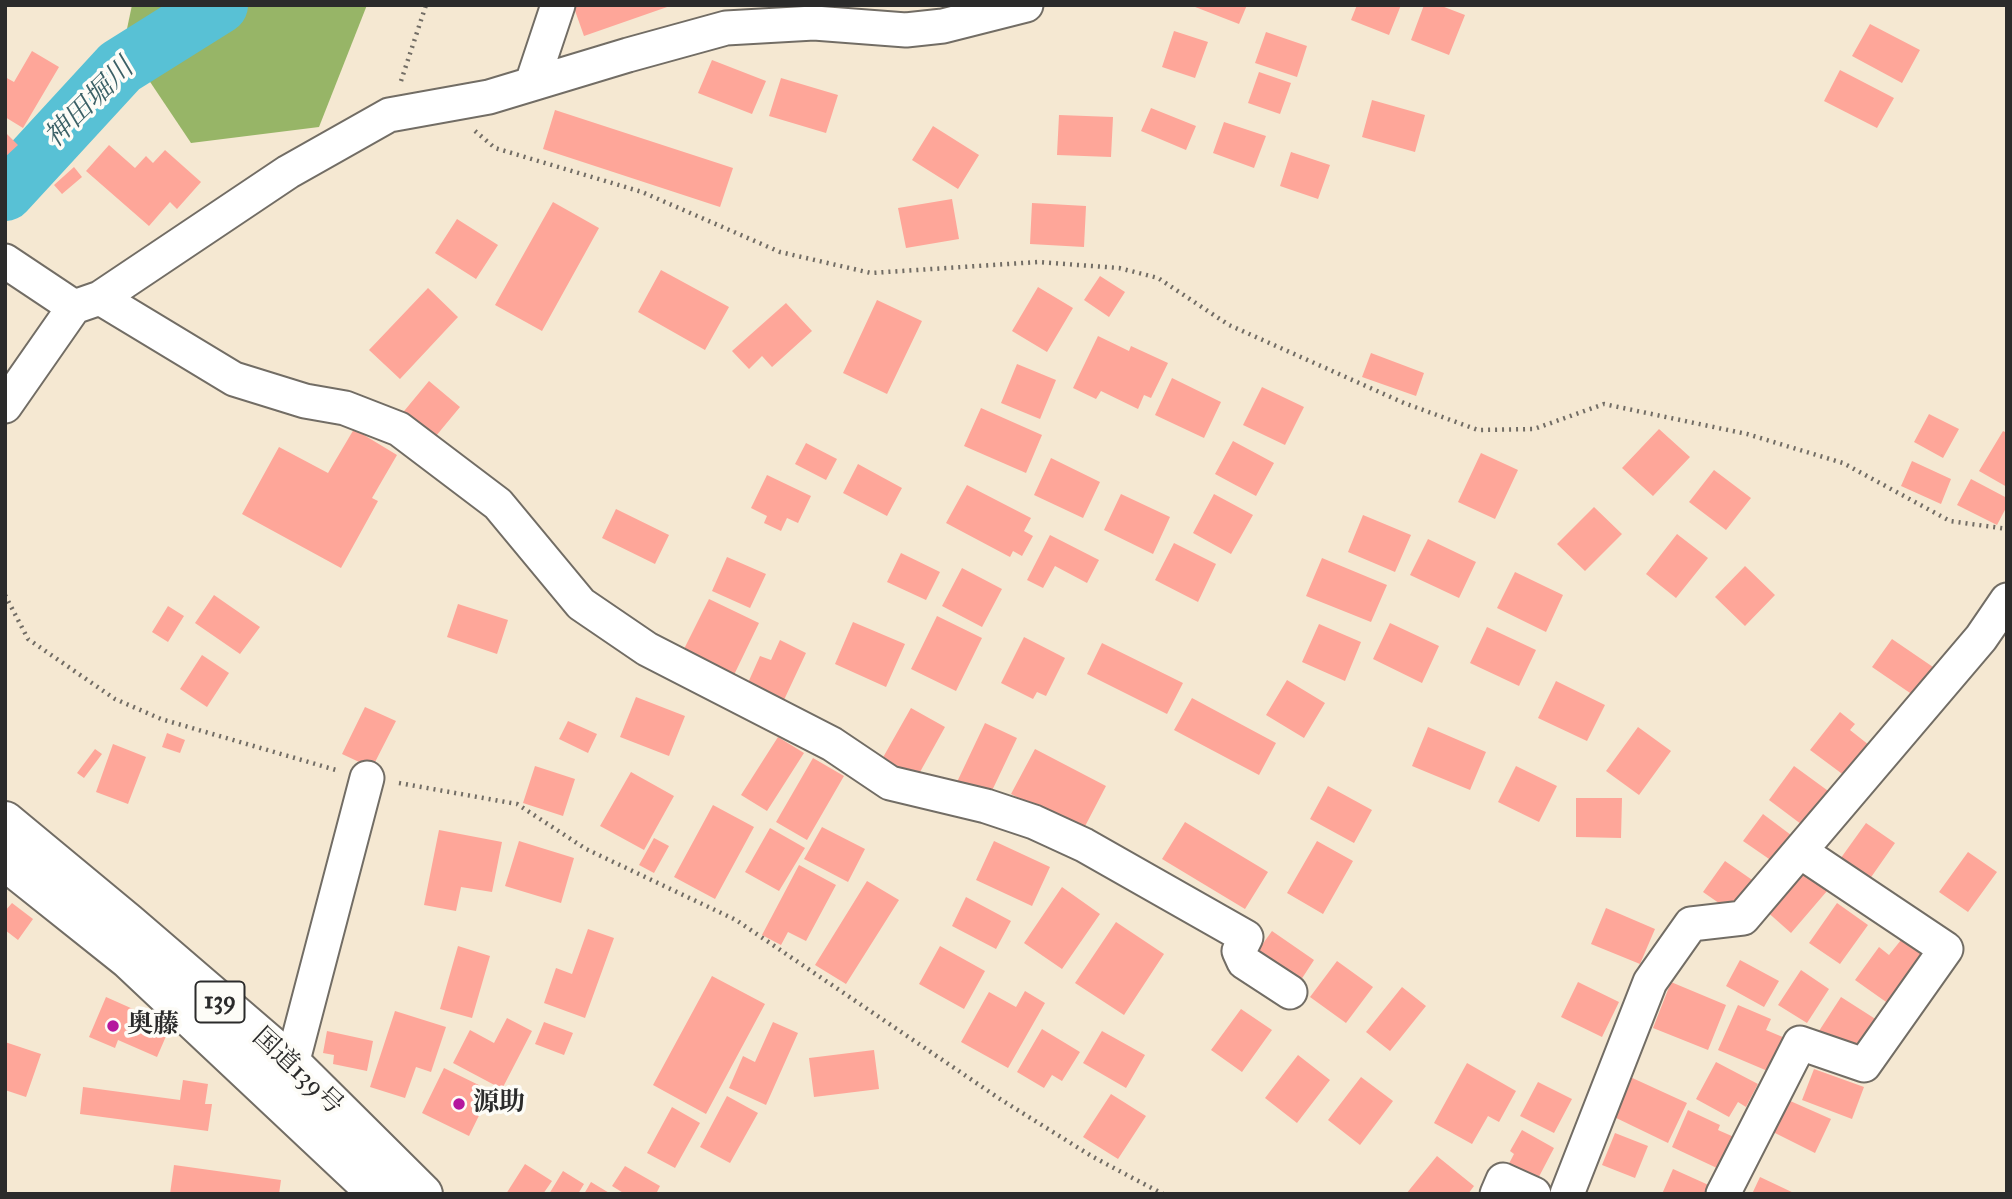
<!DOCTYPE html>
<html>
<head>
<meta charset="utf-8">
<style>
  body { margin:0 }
  #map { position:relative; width:2012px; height:1199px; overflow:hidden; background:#f5e8d2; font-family:"IM FELL Great Primer",serif }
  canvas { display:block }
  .frame { position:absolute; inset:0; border:7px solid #2b2b2b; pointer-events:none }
</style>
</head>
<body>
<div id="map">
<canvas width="2012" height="1199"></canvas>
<div class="frame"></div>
</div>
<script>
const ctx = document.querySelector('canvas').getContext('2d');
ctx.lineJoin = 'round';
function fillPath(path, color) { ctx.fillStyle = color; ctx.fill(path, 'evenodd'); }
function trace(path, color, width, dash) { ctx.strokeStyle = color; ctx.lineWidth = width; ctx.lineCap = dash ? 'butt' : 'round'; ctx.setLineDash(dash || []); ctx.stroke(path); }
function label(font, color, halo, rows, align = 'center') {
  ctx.font = font + ' "IM FELL Great Primer","Noto Serif JP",serif'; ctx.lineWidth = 7; ctx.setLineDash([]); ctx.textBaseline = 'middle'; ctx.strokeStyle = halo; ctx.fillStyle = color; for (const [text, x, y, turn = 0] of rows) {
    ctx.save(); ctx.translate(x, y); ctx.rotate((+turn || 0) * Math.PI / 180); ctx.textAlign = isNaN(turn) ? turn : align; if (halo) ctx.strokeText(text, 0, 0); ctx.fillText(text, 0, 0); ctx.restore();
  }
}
fillPath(new Path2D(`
  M132,5H367L319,127L191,143L124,43Z`), '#97b567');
trace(new Path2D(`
  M5,192L120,67L219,5`), '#58c1d5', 58);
fillPath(new Path2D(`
  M573,5H670V6L584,36Z
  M1190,5H1247L1239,24Z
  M1357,5H1401L1389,35L1351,20Z
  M1424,5H1439L1465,15L1449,55L1411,40Z
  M1870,24L1920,50L1902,83L1852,56Z
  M1174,31L1208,42L1195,78L1162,67Z
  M1266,32L1307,46L1297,77L1255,63Z
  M32,51L59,67L23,128L5,117V77L14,82Z
  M712,60L766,81L752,114L698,93Z
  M1840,70L1894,98L1877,128L1824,101Z
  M1259,72L1291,83L1280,114L1248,103Z
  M781,78L838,95L826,133L769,116Z
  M1372,100L1425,115L1415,152L1362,137Z
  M1151,108L1196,126L1186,150L1141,131Z
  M555,110L733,168L720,207L543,149Z
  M1059,115L1113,117L1111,157L1057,155Z
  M1224,122L1266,136L1254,168L1213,153Z
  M933,126L979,155L958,189L912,160Z
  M5,132L18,145L5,157Z
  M109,145L135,168L146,156L153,163L165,150L201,182L177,209L170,202L149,226L86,171Z
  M1291,152L1330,165L1318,199L1280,186Z
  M74,167L82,177L62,194L54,185Z
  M952,199L959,239L906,248L898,208Z
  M553,202L599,228L542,331L495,305Z
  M1032,203L1086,206L1084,247L1030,244Z
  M457,219L498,245L476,279L435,253Z
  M661,270L729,307L705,350L638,312Z
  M1100,276L1125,292L1109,317L1084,300Z
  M1038,287L1073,308L1047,352L1012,331Z
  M428,288L458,317L400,379L369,350Z
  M877,300L922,321L887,394L843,373Z
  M786,303L812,331L772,367L762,356L749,369L732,351Z
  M1098,336L1129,351L1131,346L1168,363L1151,398L1144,395L1138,409L1101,391L1096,399L1073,388Z
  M1371,353L1424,373L1416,396L1362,377Z
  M1017,364L1056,380L1040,419L1001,403Z
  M1172,378L1221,402L1204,438L1155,415Z
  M429,381L460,407L431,442L400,416Z
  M1262,387L1304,407L1285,445L1243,425Z
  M981,408L1042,435L1026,473L964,446Z
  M1929,414L1959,429L1943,458L1914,442Z
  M354,429L397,455L372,498L378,501L341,568L242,514L279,447L328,473Z
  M1659,429L1690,457L1653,496L1622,468Z
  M2003,431L2007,433V487L1979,471Z
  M1233,441L1274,463L1256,496L1215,474Z
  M806,443L837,459L826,480L795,464Z
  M1481,453L1518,470L1495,519L1458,502Z
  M1051,458L1100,482L1083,518L1034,495Z
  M1912,461L1951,479L1941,504L1901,486Z
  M858,464L902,488L887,516L843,493Z
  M1714,470L1751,498L1726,530L1689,502Z
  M767,475L811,496L798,523L787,518L781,531L764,523L767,516L751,508Z
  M1971,479L2007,498V506L1997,525L1957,505Z
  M967,485L1031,518L1024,531L1033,536L1022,556L1013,551L1010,557L946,523Z
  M1121,494L1170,517L1153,554L1104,530Z
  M1214,494L1253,515L1231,554L1193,533Z
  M1594,507L1622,534L1585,571L1557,544Z
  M616,509L669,535L655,564L602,538Z
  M1363,515L1411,535L1395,572L1348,552Z
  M1677,534L1708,558L1676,598L1646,574Z
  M1050,535L1099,560L1087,583L1055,566L1043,588L1027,580Z
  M1428,539L1476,562L1459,598L1410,575Z
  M1174,543L1216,564L1198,602L1155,580Z
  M901,553L940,572L926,600L887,582Z
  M727,557L766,574L750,608L712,591Z
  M1322,558L1387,585L1371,622L1306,596Z
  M1745,566L1775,595L1745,626L1715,597Z
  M962,568L1002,589L982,627L942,606Z
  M1515,572L1563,595L1546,632L1497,608Z
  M214,595L260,627L240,654L195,623Z
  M709,599L759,623L732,679L681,655Z
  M458,604L508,620L497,654L447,637Z
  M168,606L184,616L168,642L152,632Z
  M937,616L982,638L956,691L911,669Z
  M853,622L905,644L886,687L835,664Z
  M1390,623L1439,646L1422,683L1373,659Z
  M1319,624L1361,642L1345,681L1302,662Z
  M1487,627L1536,650L1519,686L1470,663Z
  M1024,637L1065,658L1046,696L1037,692L1033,699L1001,683Z
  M1892,639L1933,667L1913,695L1872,667Z
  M780,640L806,653L783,702L747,685L760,656L771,660Z
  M1102,643L1183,683L1167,714L1087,674Z
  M202,655L229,673L207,707L180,689Z
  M1287,680L1325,703L1304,738L1266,715Z
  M1556,681L1605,705L1587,741L1538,718Z
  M636,697L685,716L669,756L620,737Z
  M1192,698L1276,743L1259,775L1174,730Z
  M365,707L396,721L372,768L342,754Z
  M911,708L945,727L915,781L881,761Z
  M1840,712L1855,724L1850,730L1874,749L1845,776L1810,750Z
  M568,721L597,734L588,753L559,739Z
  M985,723L1017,738L989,797L957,782Z
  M1428,727L1486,752L1470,790L1412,766Z
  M1638,727L1671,751L1639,795L1606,771Z
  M167,733L185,740L180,753L162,747Z
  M778,737L804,753L767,811L741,795Z
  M113,744L146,757L128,804L96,792Z
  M95,749L102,754L84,778L77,773Z
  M1035,749L1106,786L1082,832L1011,794Z
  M813,758L844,776L807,840L776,822Z
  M535,766L575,779L563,816L523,803Z
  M1516,766L1557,786L1539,822L1498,802Z
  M1794,766L1831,793L1805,827L1769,800Z
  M631,772L674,796L644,850L600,826Z
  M1328,786L1372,810L1354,843L1310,819Z
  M1576,798H1622L1621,838L1576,837Z
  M713,805L754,827L715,899L674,877Z
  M1763,814L1791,835L1772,861L1743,841Z
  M1185,822L1268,872L1245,909L1162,859Z
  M1866,823L1895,843L1867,883L1838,862Z
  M822,827L865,849L848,882L804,859Z
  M770,828L805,848L779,891L745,872Z
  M439,830L502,842L492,892L461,887L456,911L424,905Z
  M654,838L669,846L654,873L639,865Z
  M519,841L574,858L561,903L505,886Z
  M994,841L1050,867L1032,906L976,880Z
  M1317,841L1353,861L1323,914L1287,893Z
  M1968,852L1997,872L1968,912L1939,892Z
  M1725,861L1758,884L1736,915L1703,892Z
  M799,865L836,885L806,941L788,932L781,945L762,935Z
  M1800,868L1827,891L1791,933L1764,909Z
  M867,881L899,900L846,984L815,965Z
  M1062,887L1100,914L1062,969L1024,943Z
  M966,897L1011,921L996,949L952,926Z
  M12,903L33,919L18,940L5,930V911Z
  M1837,903L1868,925L1840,964L1809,943Z
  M1606,908L1655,929L1640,964L1591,944Z
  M1116,922L1164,954L1124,1015L1075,983Z
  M588,929L614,938L585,1018L544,1003L556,968L572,974Z
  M1272,931L1314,960L1297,986L1254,956Z
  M1901,940L1931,961L1896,1009L1855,980L1879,947L1889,955Z
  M458,946L490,956L472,1018L440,1009Z
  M940,946L985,971L964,1009L919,984Z
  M1740,960L1779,981L1764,1007L1726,986Z
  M1337,961L1373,987L1346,1023L1310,997Z
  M1801,970L1829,989L1807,1023L1778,1005Z
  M712,976L765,1004L706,1114L653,1085Z
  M1578,982L1619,1002L1602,1037L1561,1017Z
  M1671,982L1726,1005L1708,1050L1653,1028Z
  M1402,987L1426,1006L1390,1051L1366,1032Z
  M1025,991L1045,1003L1008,1068L961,1042L989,992L1016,1007Z
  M106,997L133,1009L129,1018L167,1034L157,1057L118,1040L115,1048L89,1037Z
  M1841,997L1877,1020L1854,1055L1819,1031Z
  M1738,1005L1771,1019L1766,1030L1785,1038L1770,1072L1718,1050Z
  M1241,1009L1272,1030L1242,1072L1211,1050Z
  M395,1011L446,1027L431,1072L416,1067L405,1098L370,1087Z
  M507,1018L532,1031L502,1089L453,1063L470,1030L494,1043Z
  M544,1022L573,1033L564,1055L535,1044Z
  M773,1022L798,1033L766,1105L729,1088L743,1056L755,1062Z
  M1042,1029L1080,1052L1062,1081L1052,1075L1044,1088L1017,1072Z
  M327,1031L373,1041L367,1071L333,1064L334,1055L323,1053Z
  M1102,1031L1145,1055L1126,1088L1083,1063Z
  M5,1042L41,1054L26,1097L5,1090Z
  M874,1050L879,1089L814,1097L809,1058Z
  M1298,1055L1330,1080L1297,1123L1265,1098Z
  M1716,1062L1758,1084L1746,1107L1738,1102L1729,1117L1696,1099Z
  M1467,1063L1516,1091L1499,1122L1488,1116L1472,1144L1434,1123Z
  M444,1068L491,1091L469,1136L422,1113Z
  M1814,1069L1864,1087L1852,1119L1802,1100Z
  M1628,1076L1687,1103L1668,1143L1610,1115Z
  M1361,1077L1393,1101L1360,1145L1328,1120Z
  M183,1080L208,1084L205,1104H212L208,1131L80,1114L83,1087L180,1100Z
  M1538,1082L1572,1099L1554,1133L1520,1116Z
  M1111,1094L1146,1116L1118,1159L1083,1137Z
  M727,1096L758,1113L730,1163L700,1147Z
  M1788,1100L1831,1119L1815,1153L1773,1132Z
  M672,1107L700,1123L675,1168L647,1153Z
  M1688,1110L1720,1125L1718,1130L1734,1137L1719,1169L1672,1147Z
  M1522,1130L1554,1148L1532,1190L1503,1175L1514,1154L1510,1151Z
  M1615,1133L1648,1146L1635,1178L1602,1165Z
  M1437,1156L1474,1186L1468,1194H1406Z
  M525,1164L552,1181L543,1194H506Z
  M174,1165L281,1180L279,1194H170Z
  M625,1166L660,1186L656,1194H625L612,1186Z
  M1673,1169L1713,1187L1710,1194H1662Z
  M563,1171L584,1184L578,1194H549Z
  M1760,1177L1796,1194H1752Z
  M591,1182L611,1194H584Z`), '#fea699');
const minor = new Path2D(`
  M532,83L558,5
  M5,261L74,307
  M100,298L234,379L305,401L345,408L399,429L498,504L581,604L647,649L832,744L890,783L986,806L1034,822L1084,845L1246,937L1239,951L1244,962L1290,992
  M5,406L74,307L100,298L288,172L389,115L489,97L628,55L726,28L814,23L906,30L943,26L1026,5
  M292,1064L367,778
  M1497,1194L1503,1180L1534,1194
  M1567,1194L1650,982L1691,924L1743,918L1981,638L2007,600
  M1723,1194L1800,1043L1864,1065L1946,949L1801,852`);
const trunk = new Path2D(`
  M5,821L128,923L292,1064L423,1194
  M5,861L128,959L378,1194`);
trace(minor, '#726d65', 37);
trace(trunk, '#726d65', 42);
trace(new Path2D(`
  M401,81L426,5
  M475,131L495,148L642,192L780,252L871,273L1038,262L1119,268L1158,278L1229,325L1404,403L1478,430L1534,429L1604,404L1747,434L1843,463L1950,521L2007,529
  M5,595L28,639L115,699L161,719L336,770
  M399,783L517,804L586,849L736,920L1000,1099L1093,1157L1163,1194`), '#726d65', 4.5, [2, 5]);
trace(minor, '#fff', 33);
trace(trunk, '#fff', 38);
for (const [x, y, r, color] of [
  [113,1026,7,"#b5179e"],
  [459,1104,7,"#b5179e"]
]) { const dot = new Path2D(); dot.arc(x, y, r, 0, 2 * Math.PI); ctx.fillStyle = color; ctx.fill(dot); trace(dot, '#fdfcf7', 2.5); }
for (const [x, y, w] of [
  [220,1002,49]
]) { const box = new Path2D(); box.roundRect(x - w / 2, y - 20.5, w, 41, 5); ctx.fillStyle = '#fdfcf7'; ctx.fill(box); trace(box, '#2b2b2b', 2); }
label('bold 24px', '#2b2b2b', null, [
  ["139",220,1002]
]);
label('bold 26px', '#2b2b2b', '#fdfcf7', [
  ["奥藤",127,1026],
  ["源助",473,1104]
], 'left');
label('26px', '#2b2b2b', '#fdfcf7', [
  ["国道139号",297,1072,43]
]);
label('italic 28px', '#3b6066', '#fdfcf7', [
  ["神田堀川",90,104,-45]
]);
</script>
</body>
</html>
